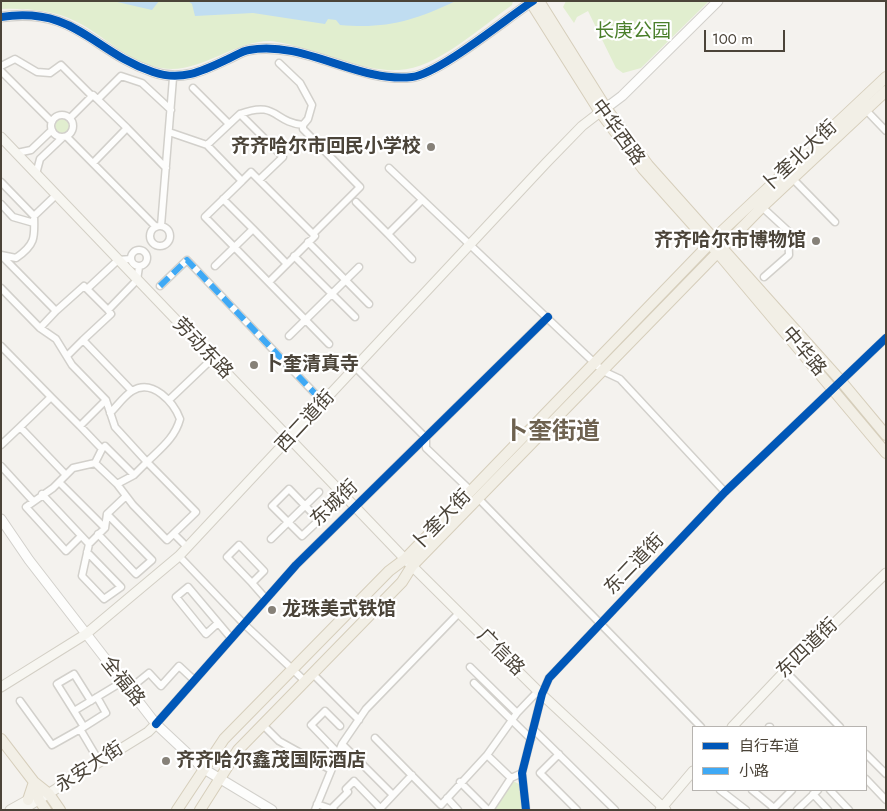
<!DOCTYPE html>
<html>
<head>
<meta charset="utf-8">
<style>
  body { margin:0 }
  #map { position:relative; width:887px; height:811px; overflow:hidden; background:#f4f2ee; font-family:Jost,"Noto Sans SC",sans-serif }
  canvas { display:block }
  .frame { position:absolute; inset:0; border:2px solid #4b4439; pointer-events:none }
  .legend { position:absolute; left:692px; top:726px; width:175px; height:65px; box-sizing:border-box; background:#fff; border:1px solid #b7b4b0; margin:0; padding:6px 9px; list-style:none; font-size:15px; color:#4b4439 }
  .legend li { display:flex; align-items:center; gap:10px; height:25px }
  .legend b { width:25px; border:1px solid #b7b4b0 }
  .scale { position:absolute; left:704px; top:30px; width:81px; height:22px; box-sizing:border-box; border:2px solid #4b4439; border-top:0; padding-left:6px; font-size:15px; line-height:18px; white-space:nowrap; color:#4b4439; -webkit-text-stroke:4px #fff; paint-order:stroke }
</style>
</head>
<body>
<div id="map">
<canvas width="887" height="811"></canvas>
<div class="frame"></div>
<ul class="legend">
<li><b style="height:6px;background:#0057b8"></b>自行车道</li>
<li><b style="height:6px;background:#3fa9f5"></b>小路</li>
</ul>
<div class="scale">100 m</div>
</div>
<script>
const ctx = document.querySelector('canvas').getContext('2d');
ctx.lineJoin = 'round';
function fillPath(path, color) { ctx.fillStyle = color; ctx.fill(path, 'evenodd'); }
function trace(path, color, width, dash) { ctx.strokeStyle = color; ctx.lineWidth = width; ctx.lineCap = dash ? 'butt' : 'round'; ctx.setLineDash(dash || []); ctx.stroke(path); }
function label(font, color, halo, rows, align = 'center') {
  ctx.font = font + ' Jost,"Noto Sans SC",sans-serif'; ctx.lineWidth = 4.5; ctx.setLineDash([]); ctx.textBaseline = 'middle'; ctx.strokeStyle = halo; ctx.fillStyle = color; for (const [text, x, y, turn = 0] of rows) {
    ctx.save(); ctx.translate(x, y); ctx.rotate((+turn || 0) * Math.PI / 180); ctx.textAlign = isNaN(turn) ? turn : align; if (halo) ctx.strokeText(text, 0, 0); ctx.fillText(text, 0, 0); ctx.restore();
  }
}
fillPath(new Path2D(`
  M1,1H513L512,5C482,26 436,69 399,70C379,71 362,66 343,61C325,55 287,42 270,41C233,41 199,75 161,68C128,63 104,35 75,21C53,10 25,8 1,9Z
  M566,1H709L641,68L623,73L616,68L588,11L577,17L574,23L563,7Z
  M55 126a7 7 0 1 1 14 0a7 7 0 1 1-14 0Z
  M513,781L519,784L522,810H492Z`), '#e1eecf');
fillPath(new Path2D(`
  M113,1H159L152,10Z
  M188,1H456C413,21 387,29 340,25L336,20L328,19L325,24L253,13L195,16L192,4Z`), '#c0ddf1');
const minor = new Path2D(`
  M279,63L300,83L312,105L308,119L303,125
  M1,66L15,59L37,72L50,73L61,65L92,96
  M1,71L52,122
  M193,88L229,124
  M98,99L121,76L142,83L171,110
  M864,108L886,131
  M240,114C277,100 273,122 303,125V129L360,187L313,234
  M51 126a11 11 0 1 1 22 0a11 11 0 1 1-22 0Z
  M70,118L93,95L127,128
  M169,132L207,145L242,181L205,217L329,344
  M67,137L156,227
  M207,145L240,114L283,157L259,180
  M17,153L31,150L52,130
  M93,163L127,128L166,168
  M389,168L603,371L620,379L725,492
  M36,174L40,159L62,138
  M792,178L835,222
  M242,181L251,172L315,236L269,282
  M1,182L34,216
  M356,202L388,234L422,200
  M1,204L13,217L34,223
  M762,207L788,231L789,255L764,277
  M150 236a10 10 0 1 1 20 0a10 10 0 1 1-20 0Z
  M161,226L173,78
  M253,229L287,264
  M388,234L412,259
  M308,242L369,304
  M131 258a8 8 0 1 1 16 0a8 8 0 1 1-16 0Z
  M1,255L56,311L40,328L56,339L72,365L106,400L115,427L147,462C160,449 175,438 180,419C174,403 153,378 132,391C124,396 117,406 110,413
  M1,255L16,258C35,245 35,238 34,216L56,195
  M294,256L355,317
  M215,266L253,229L223,199
  M160,286L187,260L324,403
  M1,288L40,328
  M87,289L108,310
  M56,311L84,286L87,289L118,260L131,259
  M289,336L359,267
  M83,340L111,314L108,310L137,280L139,267
  M1,346L51,397
  M67,356L83,340L132,391
  M356,368L426,438V448L471,491
  M170,399L212,359
  M106,400L80,426L102,449L105,446L134,475
  M20,427L51,397L80,426
  M1,445L20,427L66,475
  M102,449L95,463L117,484
  M147,462L196,512L167,540L133,505L117,484L134,475Z
  M1,466L33,501
  M59,482L105,528
  M289,489L319,520L302,536L272,506Z
  M42,494L89,544
  M478,498L701,727
  M98,534L136,574L152,560L107,514
  M174,534L187,547
  M81,536L66,551L26,507L53,488L73,468L95,463
  M271,539L319,492
  M87,552L121,587L104,599L82,576L89,544L105,528L107,514L126,496
  M179,556L244,624L306,682
  M252,583L227,557L239,545L264,571L252,583L266,599
  M218,623L206,634L176,597L188,587L231,638
  M470,667L517,713
  M785,671L840,727
  M313,674L359,720
  M474,683L531,739
  M128,690L149,673L161,686L179,666L194,680
  M20,701L52,745L84,727L74,711L122,682
  M74,711L57,684L74,674L91,701
  M156,724L296,565L548,317
  M263,725L279,741L331,770
  M84,727L106,713L97,697
  M769,727H770
  M80,729L99,761
  M533,729L615,810
  M375,738L441,805L487,755L511,778
  M342,744L393,795
  M338,753L311,725L325,711L340,726
  M559,754L540,773L577,810
  M866,754L886,774
  M487,755L517,713L538,691
  M866,779L886,800
  M460,782L488,810
  M720,790L746,810
  M752,790L774,808
  M830,790L849,810
  M813,794L828,810
  M447,798L458,810
  M317,804L334,810
  M331,809L348,792L346,789L354,781L380,808
  M315,810L342,744L366,709L459,613
  M379,810L412,775
  M490,810L511,778L522,773
  M526,810L522,773L542,694L549,678L725,492L886,338
  M772,810L792,790
  M797,810L818,790`);
const tertiary = new Path2D(`
  M1,17C76,6 93,52 153,72C181,82 203,71 228,59C235,56 242,51 249,50C305,40 357,83 412,77C439,74 507,18 533,1
  M606,108L622,96L718,1
  M1,519L29,560L156,724L204,769L272,810`);
const secondary = new Path2D(`
  M1,137L405,559L538,691L666,810
  M1,687L86,634L179,556L547,162L582,126L604,109
  M732,727L785,671L886,573
  M10,810L28,800
  M22,810L148,732L156,724
  M660,810L693,771`);
const primary = new Path2D(`
  M530,1L600,112L643,169L718,253L886,453
  M539,1L606,108L648,165L841,381L886,435
  M1,739L34,782L49,794L60,810
  M34,782L39,800L46,810
  M28,800L34,782
  M177,810L224,739L389,571L405,559L720,233L886,77
  M200,810L238,750L402,582L412,566L762,207L886,91`);
trace(minor, '#d2d0cb', 9);
trace(tertiary, '#d2d0cb', 11);
trace(secondary, '#d3cfc5', 11);
trace(primary, '#d6cebb', 12);
trace(minor, '#fdfdfc', 6);
trace(tertiary, '#fdfdfc', 9);
trace(secondary, '#f7f6f1', 9);
trace(primary, '#f2efe6', 10);
trace(new Path2D(`
  M160,286L187,260L324,403`), '#3fa9f5', 6, [12, 6]);
trace(new Path2D(`
  M1,17C76,6 93,52 153,72C181,82 203,71 228,59C235,56 242,51 249,50C305,40 357,83 412,77C439,74 507,18 533,1
  M156,724L296,565L548,317
  M526,810L522,773L542,694L549,678L725,492L886,338`), '#0057b8', 8);
for (const [x, y, r, color] of [
  [431,147,5,"#868178"],
  [816,241,5,"#868178"],
  [254,365,5,"#868178"],
  [272,610,5,"#868178"],
  [166,761,5,"#868178"]
]) { const dot = new Path2D(); dot.arc(x, y, r, 0, 2 * Math.PI); ctx.fillStyle = color; ctx.fill(dot); trace(dot, '#fff', 2); }
label('19px', '#4a7f2a', '#fff', [
  ["长庚公园",633,32]
]);
label('19px', '#4b4439', '#fff', [
  ["中华西路",617,133,54],
  ["卜奎北大街",800,157,-43],
  ["劳动东路",202,349,46],
  ["中华路",803,352,50],
  ["西二道街",306,422,-47],
  ["东城街",335,504,-44],
  ["卜奎大街",442,521,-46],
  ["东二道街",635,565,-46],
  ["东四道街",808,649,-44],
  ["广信路",500,653,45],
  ["全福路",122,682,52],
  ["永安大街",90,768,-33]
]);
label('bold 19px', '#4b4439', '#fff', [
  ["齐齐哈尔市回民小学校",421,147,"right"],
  ["齐齐哈尔市博物馆",806,241,"right"],
  ["卜奎清真寺",264,365],
  ["龙珠美式铁馆",282,610],
  ["齐齐哈尔鑫茂国际酒店",176,761]
], 'left');
label('bold 24px', '#6e6250', '#fff', [
  ["卜奎街道",552,433]
]);
</script>
</body>
</html>
